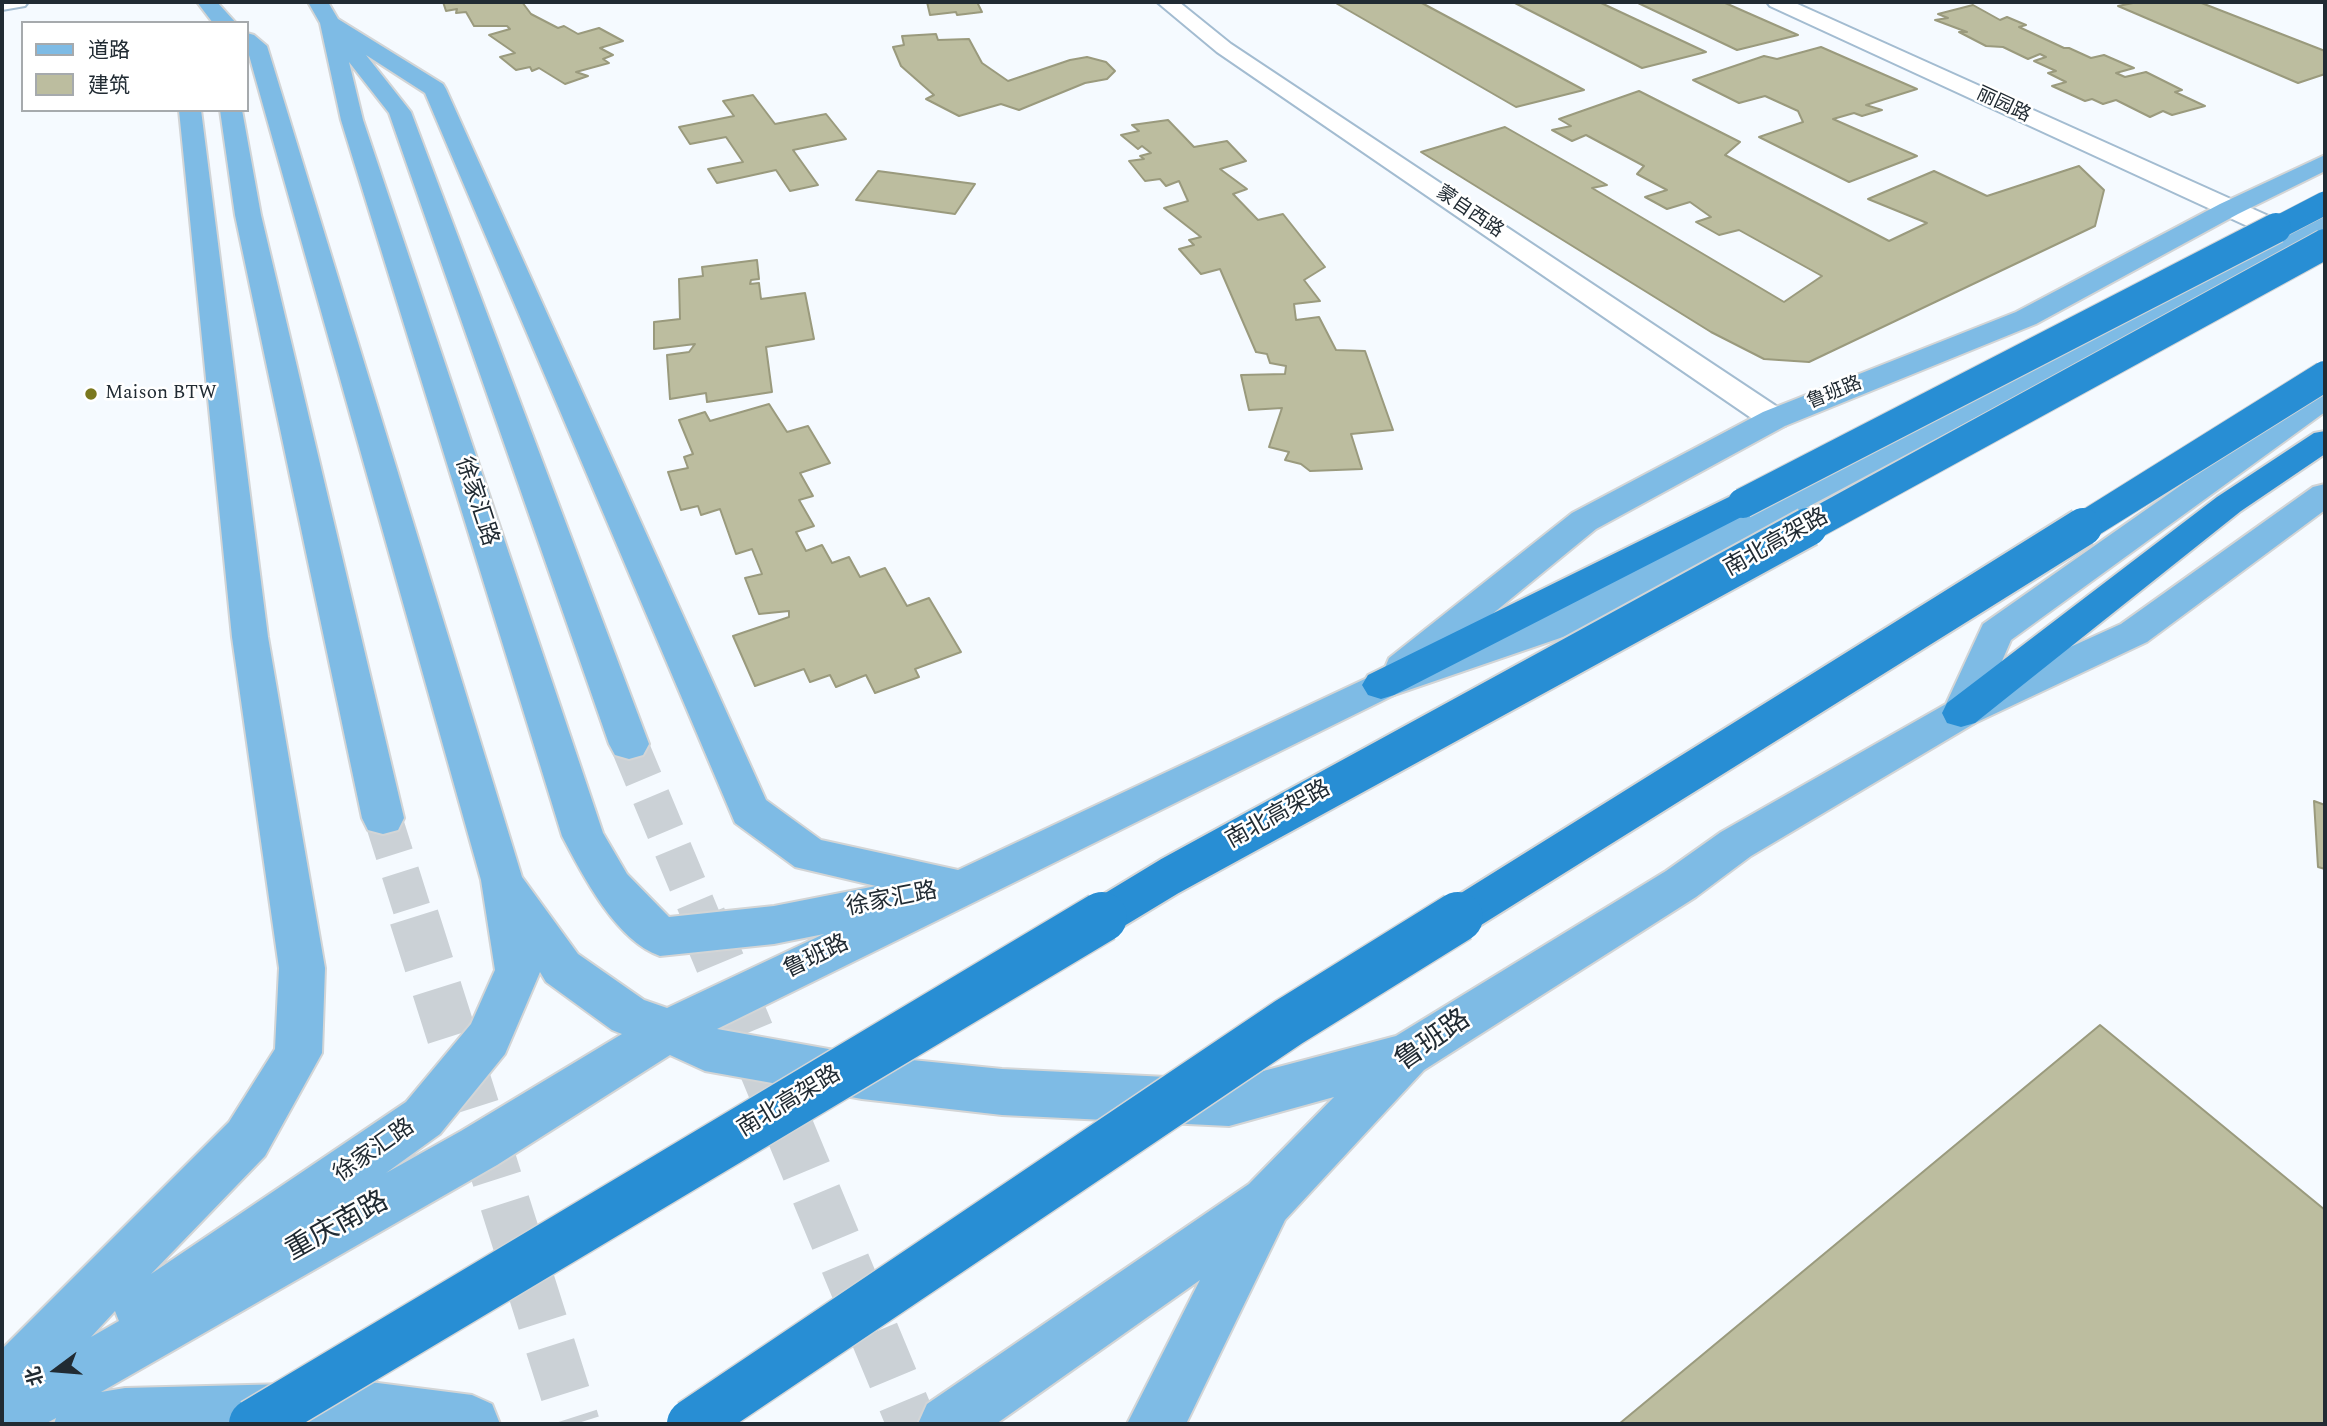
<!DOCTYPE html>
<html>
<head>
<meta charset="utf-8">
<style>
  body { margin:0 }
  #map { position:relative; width:2327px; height:1426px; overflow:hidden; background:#f5faff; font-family:Spectral,"Noto Sans SC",serif }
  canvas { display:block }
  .frame { position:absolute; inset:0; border:4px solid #212b33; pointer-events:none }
  .legend { position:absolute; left:21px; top:21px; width:228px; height:91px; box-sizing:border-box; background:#fff; border:2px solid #a6aaad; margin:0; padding:9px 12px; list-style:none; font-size:21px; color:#212b33 }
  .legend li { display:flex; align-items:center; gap:14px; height:35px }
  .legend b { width:35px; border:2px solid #a6aaad }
  .north { position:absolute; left:21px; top:1335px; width:70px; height:70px; -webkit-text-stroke:5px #fff; paint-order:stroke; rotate:254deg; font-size:19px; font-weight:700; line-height:28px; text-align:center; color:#212b33 }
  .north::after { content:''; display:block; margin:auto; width:24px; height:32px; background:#212b33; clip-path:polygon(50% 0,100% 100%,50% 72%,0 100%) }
</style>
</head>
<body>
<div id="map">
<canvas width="2327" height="1426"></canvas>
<div class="frame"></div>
<ul class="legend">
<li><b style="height:9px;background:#7ebbe5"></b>道路</li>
<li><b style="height:19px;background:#bcbd9f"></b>建筑</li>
</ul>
<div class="north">北</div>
</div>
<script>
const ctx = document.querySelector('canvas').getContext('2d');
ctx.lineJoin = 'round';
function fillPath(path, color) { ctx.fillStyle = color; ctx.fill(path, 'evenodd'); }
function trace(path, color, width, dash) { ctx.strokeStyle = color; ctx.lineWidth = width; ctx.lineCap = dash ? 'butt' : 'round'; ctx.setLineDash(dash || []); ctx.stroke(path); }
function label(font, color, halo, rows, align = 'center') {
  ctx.font = font + ' Spectral,"Noto Sans SC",serif'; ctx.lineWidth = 5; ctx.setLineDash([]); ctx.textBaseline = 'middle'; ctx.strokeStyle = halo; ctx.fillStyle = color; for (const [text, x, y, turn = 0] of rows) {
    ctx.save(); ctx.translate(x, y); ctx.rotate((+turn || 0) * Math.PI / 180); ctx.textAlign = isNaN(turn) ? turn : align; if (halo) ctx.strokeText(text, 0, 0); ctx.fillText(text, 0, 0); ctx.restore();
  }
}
const building = new Path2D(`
  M443,2H522L531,14L558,28L564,26L578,34L599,28L623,41L600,48L613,55L603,59L609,63L576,72L588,76L565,84L539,68L532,71L530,67L516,70L500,57L515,53L489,35L510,29L507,26H474L466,12L456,13L457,9L446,11Z
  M927,2H977L982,12L957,15L956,12L930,15Z
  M1334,2H1420L1584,90L1516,107Z
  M1513,2H1599L1706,52L1642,68Z
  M1636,2H1723L1798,35L1737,50Z
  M2138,2H2199L2325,51V74L2298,83L2118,6Z
  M1973,5L2000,20L2007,17L2026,25L2019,27L2064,48H2069L2091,58L2104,55L2134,68L2116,73L2125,77L2146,72L2182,90L2175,92L2205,106L2172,115L2163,111L2150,117L2116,100L2103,104L2092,99L2085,101L2052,86L2066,82L2048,73L2056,71L2034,61L2046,57L2040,54L2028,59L2003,47L1986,46L1959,32H1967L1935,20L1948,18L1938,14Z
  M936,34L938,40L969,39L982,63L1008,81L1070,60L1087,57L1106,62L1115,71L1107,79L1085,83L1019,110L1001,104L959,116L926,99L934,95L901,66L893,47L904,45L902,36Z
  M1821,47L1917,89L1866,105L1882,110L1862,116L1854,113L1833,119L1917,156L1849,182L1759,137L1803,122L1798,111L1765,96L1739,103L1693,80L1764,56L1777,59Z
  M1639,91L1740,142L1725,155L1889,241L1927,223L1868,199L1934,171L1987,196L2079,166L2104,190L2095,226L1809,362L1764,359L1711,332L1421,152L1505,127L1607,185L1592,188L1784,302L1822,276L1739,230L1719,235L1696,222L1711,217L1690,202L1667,209L1645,197L1667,190L1637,174L1644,166L1586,135L1572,141L1552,130L1571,126L1559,119Z
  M753,95L775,124L826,114L846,139L793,150L818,185L790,191L776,170L717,183L708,169L743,162L726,137L690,144L679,127L734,116L723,101Z
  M1168,120L1194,147L1227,141L1246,161L1220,169L1247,189L1233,194L1258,220L1283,214L1325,267L1304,280L1320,301L1294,304L1296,320L1319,317L1336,350L1365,351L1393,430L1351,434L1362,469L1310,471L1301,464L1285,460L1289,452L1269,447L1282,408L1249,410L1241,375L1285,374L1286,366L1270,363L1267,354L1256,352L1220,269L1201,274L1179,249L1194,245L1189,240L1201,237L1164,208L1188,201L1179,181L1166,186L1160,179L1145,181L1129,161L1144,159L1140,156L1151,153L1142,146L1138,149L1121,135L1139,131L1132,125Z
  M878,171L975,184L955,214L856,200Z
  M757,260L759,279L751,280L750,284L759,283L761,299L805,293L814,339L766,347L772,392L707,402L706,393L670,399L667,355L689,352L695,344L654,349V322L680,319L679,279L703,276L702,267Z
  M769,404L787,432L808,426L830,463L800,473L813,496L799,500L814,526L796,532L806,551L822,545L832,563L849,557L860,577L885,568L907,606L929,598L961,652L915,669L919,677L875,693L866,675L836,687L830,675L810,682L804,669L755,686L733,636L789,617V611L759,614L745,578L762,574L752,549L736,554L720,509L701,515L698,506L681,510L668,472L688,468L684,457L693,454L679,420L705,412L710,421Z
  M2314,801L2325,805V869L2318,867Z
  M2100,1025L2325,1210V1424H1619Z`);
fillPath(building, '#bcbd9f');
trace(building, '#9a9a7d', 2);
trace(new Path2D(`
  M629,744L702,919
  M383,818L415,919`), '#cbd1d6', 38, [38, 19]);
trace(new Path2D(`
  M414,917L575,1424
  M701,917L912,1424`), '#cbd1d6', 50, [50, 25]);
const minor = new Path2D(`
  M2,2H28L25,6L2,10Z
  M1157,2H1179L1231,44L1785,412L1789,419L1785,426L1774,428L1763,426L1217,52Z
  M1767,2H1793L2313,236L2317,242L2313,248L2304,250L2295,248L1770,6Z`);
const major = new Path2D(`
  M197,2H217L236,23H213Z
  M308,2H328L338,19L443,84L446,89L766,800L821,840L958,870L1384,670L1389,658L1572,513L1763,412L2016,312L2220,204L2325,155V171L2238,214L2036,324L1785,426L1596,529L1452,647L1540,618L2316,216L2325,213V231L1566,636L1394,695L717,1029L862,1055L1002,1069L1229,1080L1396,1036L1666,871L1721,832L1946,704L1983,624L2314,392L2325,389V412L2011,640L1993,682L2121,624L2313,487L2325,484V510L2147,642L1975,723L1751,856L1696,897L1424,1070L1285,1220L1186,1424H1127L1200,1280L996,1424H918L927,1404L1249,1184L1334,1097L1229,1126L1002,1115L862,1099L705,1071L670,1055L497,1165L101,1392L125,1388L370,1382L472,1395L492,1404L500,1424H54L56,1418L45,1424H2V1349L229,1122L275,1049L279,968L232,637L179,110H201L268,637L325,968L322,1053L265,1156L151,1274L406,1102L471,1024L495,970L481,880L247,48V33L254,35L267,46L522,877L578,954L644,1000L667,1008L824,934L774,944L660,956C616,941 583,876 562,836L341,120L320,23ZM366,55L425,93L735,823L795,867L876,886L774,906L669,917L627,874L603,833L363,120L349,62L389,113L609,744L615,755L629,759L643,755L649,744L411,112ZM540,972L546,982L612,1030L622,1034L461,1131L386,1173L440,1134L505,1054ZM115,1311L119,1321L91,1337Z
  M220,110H242L261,215L404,818L398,830L383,834L368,830L362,818L235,215Z`);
const highway = new Path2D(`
  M2325,431V454L2241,511L1975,723L1961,727L1947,723L1942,713L1947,703L2217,497L2314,433Z
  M1743,492L1755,496L1759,503L1755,510L1394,695L1381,699L1368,695L1362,685L1368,675L1731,496Z`);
trace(minor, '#a3bcd1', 4);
trace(major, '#d3d5d6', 4);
trace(highway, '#d3d5d6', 4);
fillPath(minor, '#fff');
fillPath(major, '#7ebbe5');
fillPath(highway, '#288ed4');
const highwayBridgeFar3 = new Path2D(`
  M2273,230L2325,203`);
const highwayBridgeFar2 = new Path2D(`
  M1743,503L2276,228
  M1805,529L2325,244
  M2080,529L2325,376`);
const highwayBridgeFar1 = new Path2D(`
  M1099,919L1170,876L1808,527
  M1455,919L2083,527`);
const highwayBridge = new Path2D(`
  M254,1424L1102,917
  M692,1424L1289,1022L1458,917`);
trace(highwayBridgeFar3, '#d3d5d6', 24, []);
trace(highwayBridgeFar2, '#d3d5d6', 32, []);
trace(highwayBridgeFar1, '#d3d5d6', 42, []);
trace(highwayBridge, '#d3d5d6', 53, []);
trace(highwayBridgeFar3, '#288ed4', 23);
trace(highwayBridgeFar2, '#288ed4', 30);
trace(highwayBridgeFar1, '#288ed4', 38);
trace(highwayBridge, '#288ed4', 50);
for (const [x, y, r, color] of [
  [91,394,7,"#7a781e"]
]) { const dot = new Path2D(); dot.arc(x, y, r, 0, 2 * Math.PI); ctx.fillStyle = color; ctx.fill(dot); trace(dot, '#fff', 2.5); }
label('19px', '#212b33', '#fff', [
  ["丽园路",2003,106,25],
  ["蒙自西路",1469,213,34],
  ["鲁班路",1835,394,-22]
]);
label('19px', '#212b33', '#fff', [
  ["Maison BTW",105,394]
], 'left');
label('23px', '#212b33', '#fff', [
  ["徐家汇路",475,502,72],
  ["南北高架路",1777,544,-29],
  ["南北高架路",1279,816,-29],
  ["徐家汇路",892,901,-11],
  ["鲁班路",817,958,-26],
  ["南北高架路",790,1103,-31],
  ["徐家汇路",375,1152,-35]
]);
label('28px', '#212b33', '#fff', [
  ["鲁班路",1434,1042,-35],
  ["重庆南路",338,1228,-29]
]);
</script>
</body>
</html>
